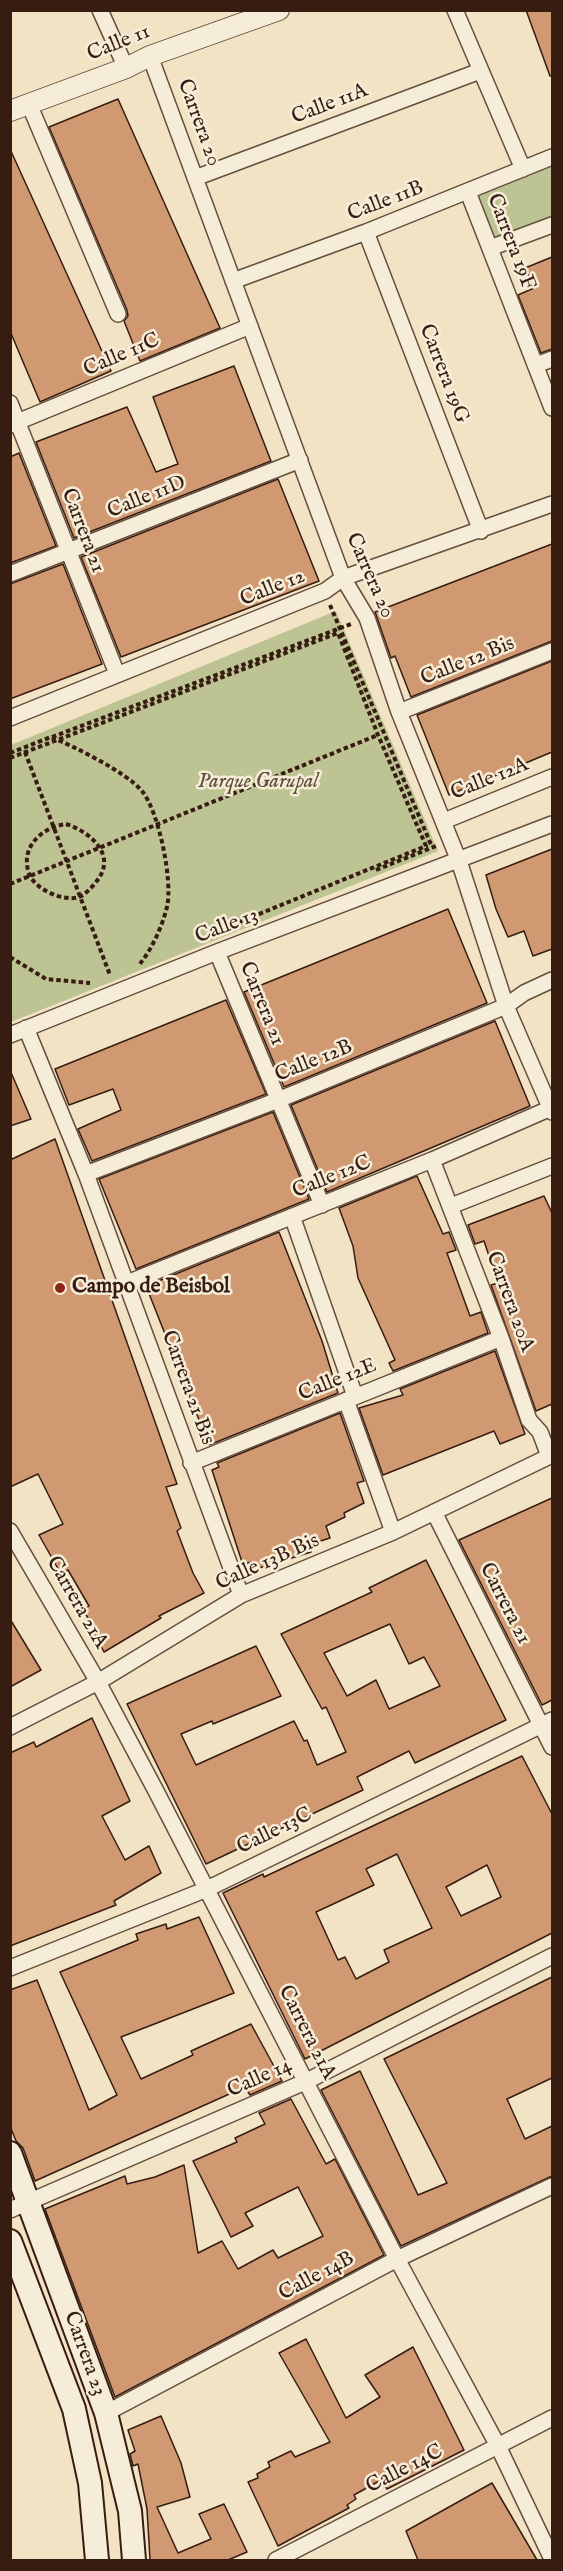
<!DOCTYPE html>
<html>
<head>
<meta charset="utf-8">
<style>
  body { margin:0 }
  #map { position:relative; width:563px; height:2571px; overflow:hidden; background:#f1e3c3; font-family:"IM FELL English",serif }
  canvas { display:block }
  .frame { position:absolute; inset:0; border:12px solid #361c11; pointer-events:none }
</style>
</head>
<body>
<div id="map">
<canvas width="563" height="2571"></canvas>
<div class="frame"></div>
</div>
<script>
const ctx = document.querySelector('canvas').getContext('2d');
ctx.lineJoin = 'round';
function fillPath(path, color) { ctx.fillStyle = color; ctx.fill(path, 'evenodd'); }
function trace(path, color, width, dash) { ctx.strokeStyle = color; ctx.lineWidth = width; ctx.lineCap = dash ? 'butt' : 'round'; ctx.setLineDash(dash || []); ctx.stroke(path); }
function label(font, color, halo, rows, align = 'center') {
  ctx.font = font + ' "IM FELL English",serif'; ctx.lineWidth = 5; ctx.setLineDash([]); ctx.textBaseline = 'middle'; ctx.strokeStyle = halo; ctx.fillStyle = color; for (const [text, x, y, turn = 0] of rows) {
    ctx.save(); ctx.translate(x, y); ctx.rotate((+turn || 0) * Math.PI / 180); ctx.textAlign = isNaN(turn) ? turn : align; if (halo) ctx.strokeText(text, 0, 0); ctx.fillText(text, 0, 0); ctx.restore();
  }
}
fillPath(new Path2D(`
  M552,163V229L491,252L469,195Z
  M336,611L438,851L11,1022V745Z`), '#bdc392');
const building = new Path2D(`
  M526,10H552V76H550Z
  M118,99L220,328L140,361L124,321L128,316L127,310L49,127Z
  M10,149L111,371L40,402L10,331Z
  M552,257V349L541,353L518,295L534,288L525,268Z
  M234,366L271,461L74,538L36,442L127,407L156,472L178,464L153,397Z
  M19,453L56,546L10,563V457Z
  M278,479L319,581L121,657L81,557Z
  M552,544V641L411,697L395,656L391,658L375,612Z
  M63,564L102,664L10,699V584Z
  M552,661V752L449,795L417,715Z
  M552,849V949L533,956L524,931L508,937L496,909L486,875Z
  M448,909L487,1003L284,1087L244,992Z
  M226,1000L266,1094L92,1161L78,1129L121,1110L113,1089L69,1105L55,1069Z
  M495,1021L530,1106L327,1192L291,1105Z
  M10,1070L31,1119L10,1126Z
  M273,1112L309,1199L136,1269L99,1179Z
  M55,1139L177,1484L166,1487L181,1528L177,1531L193,1573L204,1593L159,1616L161,1618L104,1652L95,1635L98,1634L83,1610L89,1606L68,1570L61,1574L39,1535L63,1524L38,1474L10,1487V1160Z
  M417,1176L443,1234L449,1232L456,1250L447,1253L470,1316L481,1312L488,1333L393,1371L389,1363L395,1360L358,1278L353,1246L339,1208Z
  M544,1196L552,1213V1404L536,1411L491,1285L498,1283L484,1241L475,1244L468,1225Z
  M279,1232L322,1341L338,1393L209,1445L146,1286Z
  M495,1351L525,1434L500,1444L494,1431L383,1475L359,1408L403,1395L400,1389Z
  M340,1413L364,1481L357,1483L364,1503L344,1513L345,1517L326,1526L330,1538L308,1545L311,1552L253,1570L251,1562L243,1565L212,1470L219,1467L217,1463Z
  M552,1498V1700L542,1705L459,1540Z
  M426,1560L506,1720L415,1763L409,1751L357,1777L363,1790L206,1864L127,1704L256,1646L281,1696L213,1724L212,1721L181,1734L196,1765L294,1721L304,1741L307,1740L317,1765L346,1752L326,1707L322,1709L281,1634L372,1592L369,1588ZM390,1624L409,1664L424,1657L440,1686L389,1709L376,1680L347,1696L324,1653Z
  M10,1619L41,1670L10,1687Z
  M92,1718L130,1801L102,1816L125,1860L149,1846L161,1873L114,1901L116,1905L10,1946V1753L34,1742L36,1747Z
  M522,1756L552,1814V1933L305,2059L223,1893L263,1874L264,1877ZM397,1854L432,1928L384,1950L389,1962L356,1979L345,1957L338,1960L316,1912L374,1885L366,1869ZM487,1865L501,1897L461,1916L446,1887Z
  M199,1917L234,1993L121,2037L141,2079L193,2055L191,2051L251,2024L282,2081L250,2095L245,2087L35,2181L23,2148L16,2141L10,2126V1990L37,1980L89,2110L117,2095L60,1972L138,1940L136,1934L166,1924L167,1929Z
  M552,1977V2078L507,2099L525,2139L552,2126V2176L401,2246L321,2090L360,2071L418,2195L447,2183L384,2059Z
  M291,2099L326,2164L335,2159L384,2255L115,2397L45,2209L125,2176L127,2184L155,2177L184,2165L198,2253L222,2241L238,2269L273,2250L278,2258L323,2236L298,2187L245,2213L253,2226L231,2237L193,2161L237,2142L235,2138L265,2124L259,2113Z
  M306,2339L346,2418L380,2397L365,2375L413,2347L464,2450L387,2489L381,2480L354,2495L356,2499L347,2505L349,2508L278,2546L248,2482L258,2478L257,2474L270,2467L268,2462L291,2451L295,2457L330,2442L279,2353Z
  M161,2416L181,2463L190,2497L157,2507L178,2553L211,2539L199,2514L224,2504L247,2552L228,2560H150L147,2509L138,2464L133,2466L130,2454L135,2451L128,2430Z
  M492,2483L537,2560H418L406,2531Z`);
fillPath(building, '#d09972');
trace(building, '#361c11', 1.5);
const minor = new Path2D(`
  M100,10L126,68
  M455,10L523,169
  M150,56L343,578L367,618L399,712L459,861L506,1006L552,1112
  M29,104L118,314
  M195,178L480,71
  M468,192L552,408
  M366,232L481,531
  M490,248L552,225
  M233,281L366,232L552,157
  M536,365L552,359
  M10,403L117,674
  M10,425L250,326
  M10,574L300,460
  M399,712L552,651
  M10,718L325,591L343,578L552,504
  M444,821L552,777
  M217,952L322,1205
  M26,1028L86,1174L241,1595
  M10,1035L217,952L552,824
  M432,1160L501,1338L529,1420L540,1432L549,1456
  M86,1174L278,1100L506,1006L524,993L552,980
  M451,1206L552,1166
  M292,1216L355,1396
  M127,1283L432,1160L551,1108
  M346,1400L393,1532
  M191,1463L501,1338
  M434,1512L552,1747
  M10,1531L98,1682L157,1793L397,2259L498,2446L552,2559
  M10,1727L98,1682L241,1595L393,1532L552,1455
  M10,1968L207,1889L552,1720
  M10,2210L307,2081L552,1956
  M106,2413L397,2259L552,2186
  M276,2560L552,2418`);
const tertiary = new Path2D(`
  M10,111L126,68L150,56L279,10`);
const secondary = new Path2D(`
  M10,2153L106,2413L130,2511L134,2560
  M10,2241L74,2409L90,2483L97,2560`);
trace(minor, '#654e3e', 18);
trace(tertiary, '#654e3e', 22);
trace(secondary, '#361c11', 26);
trace(new Path2D(`
  M330,605L432,847
  M52,737L351,624
  M25,752L110,975
  M10,753L51,737C75,747 126,772 142,791C159,812 173,881 167,907C162,927 152,949 139,965
  M10,758L338,633L378,735L426,846L232,925
  M66,824C91,832 118,856 96,882C92,887 85,895 79,897C64,902 37,890 30,876C18,848 42,827 66,824Z
  M376,870L436,846
  M10,884L378,735
  M10,957L46,979L90,983`), '#361c11', 4, [4.5, 3]);
trace(minor, '#f6edd8', 15);
trace(tertiary, '#f6edd8', 20);
trace(secondary, '#f6edd8', 22);
for (const [x, y, r, color] of [
  [60,1288,6,"#8f2418"]
]) { const dot = new Path2D(); dot.arc(x, y, r, 0, 2 * Math.PI); ctx.fillStyle = color; ctx.fill(dot); trace(dot, '#f6edd8', 2); }
label('21px', '#361c11', '#f6edd8', [
  ["Calle 11",119,44,-22],
  ["Calle 11A",330,105,-21],
  ["Carrera 20",198,123,70],
  ["Calle 11B",386,202,-21],
  ["Carrera 19F",510,242,69],
  ["Calle 11C",122,356,-23],
  ["Carrera 19G",443,374,69],
  ["Calle 11D",147,498,-22],
  ["Carrera 21",82,531,69],
  ["Carrera 20",369,576,66],
  ["Calle 12",273,589,-22],
  ["Calle 12 Bis",468,662,-22],
  ["Calle 12A",490,780,-22],
  ["Calle 13",227,927,-21],
  ["Carrera 21",261,1004,68],
  ["Calle 12B",314,1062,-22],
  ["Calle 12C",332,1178,-22],
  ["Carrera 20A",509,1302,70],
  ["Calle 12E",338,1381,-22],
  ["Carrera 21 Bis",187,1388,70],
  ["Calle 13B Bis",268,1563,-24],
  ["Carrera 21A",76,1603,60],
  ["Carrera 21",504,1604,63],
  ["Calle 13C",275,1832,-26],
  ["Carrera 21A",306,2033,63],
  ["Calle 14",260,2079,-24],
  ["Calle 14B",317,2277,-28],
  ["Carrera 23",84,2354,70],
  ["Calle 14C",405,2470,-27]
]);
label('italic 21px', '#5e4e38', '#f6edd8', [
  ["Parque Garupal",258,783]
]);
label('bold 21px', '#361c11', '#f6edd8', [
  ["Campo de Beisbol",72,1288]
], 'left');
</script>
</body>
</html>
